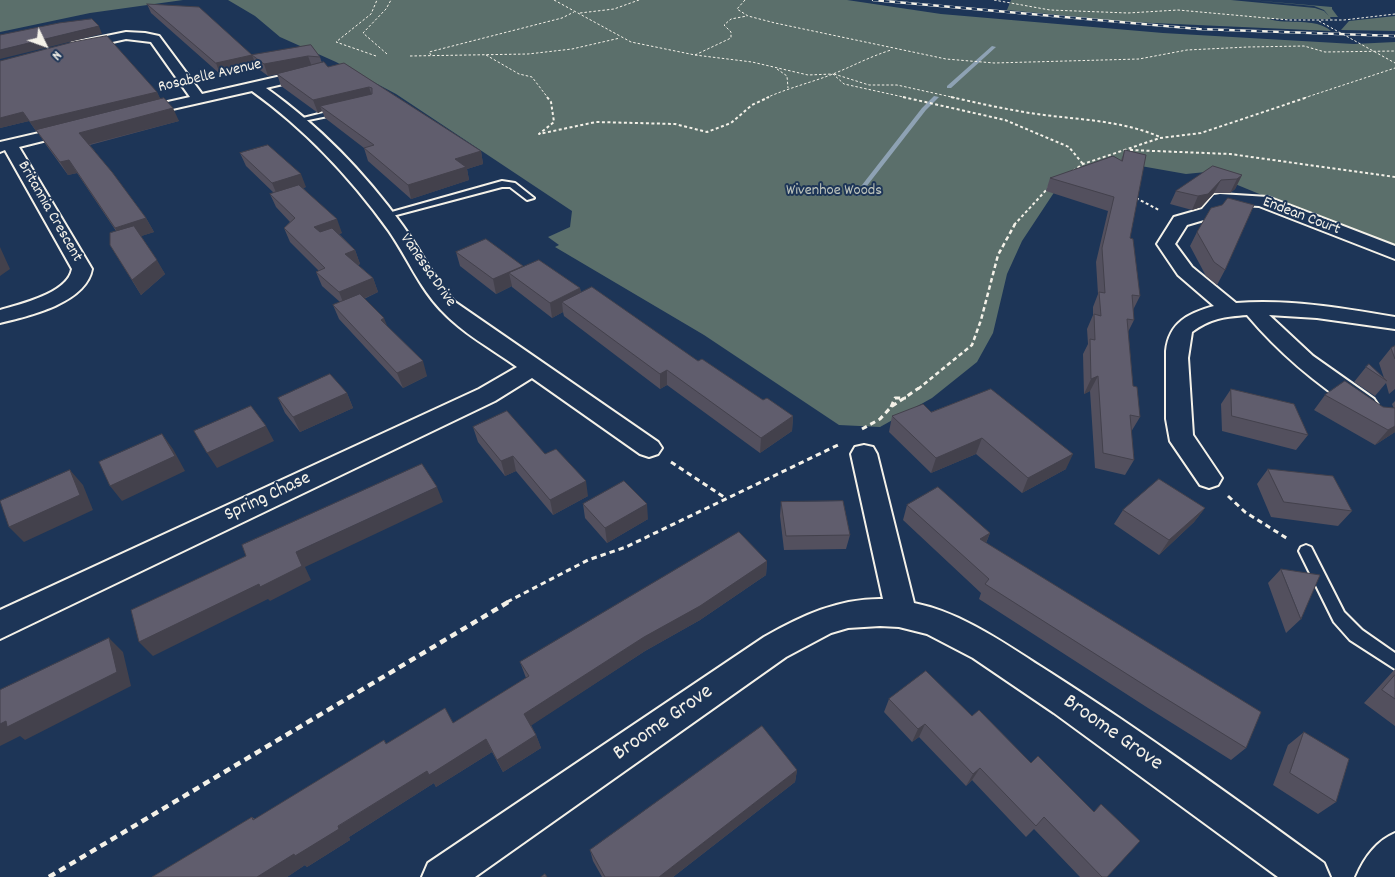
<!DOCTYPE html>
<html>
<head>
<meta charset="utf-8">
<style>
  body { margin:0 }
  #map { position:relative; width:1395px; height:877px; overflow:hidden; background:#1d3557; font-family:Dekko,sans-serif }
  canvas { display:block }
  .north { position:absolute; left:20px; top:20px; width:50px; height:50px; -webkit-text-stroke:4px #1d3557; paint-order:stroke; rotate:132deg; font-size:14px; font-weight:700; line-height:20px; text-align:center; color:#f4f1e8 }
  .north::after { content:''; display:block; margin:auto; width:18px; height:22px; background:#f4f1e8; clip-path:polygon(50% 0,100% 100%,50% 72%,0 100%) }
</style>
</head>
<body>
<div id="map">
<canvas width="1395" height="877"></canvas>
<div class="north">N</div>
</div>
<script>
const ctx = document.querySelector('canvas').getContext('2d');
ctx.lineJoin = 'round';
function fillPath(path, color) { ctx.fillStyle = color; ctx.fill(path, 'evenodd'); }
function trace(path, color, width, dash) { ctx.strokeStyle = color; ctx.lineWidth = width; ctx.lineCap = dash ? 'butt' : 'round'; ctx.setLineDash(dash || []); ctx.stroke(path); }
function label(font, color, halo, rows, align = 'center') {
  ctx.font = font + ' Dekko,sans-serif'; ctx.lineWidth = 4; ctx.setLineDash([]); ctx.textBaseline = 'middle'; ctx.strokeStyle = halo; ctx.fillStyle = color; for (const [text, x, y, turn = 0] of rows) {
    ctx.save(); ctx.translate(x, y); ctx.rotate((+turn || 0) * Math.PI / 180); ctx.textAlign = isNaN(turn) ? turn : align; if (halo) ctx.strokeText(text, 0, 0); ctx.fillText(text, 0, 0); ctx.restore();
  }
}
fillPath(new Path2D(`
  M0,0H183L90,13L0,32Z
  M228,0H847L941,14L1163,33L1354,44L1395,42V250L1206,172L1186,174L1118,162L1057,188L1022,241L1007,274L993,333L977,362L932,398L880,427L839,425L704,335L555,247L559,245L548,237L570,227L572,211L396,94L336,62L280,37L255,16Z
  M1011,0H1231L1315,8L1324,11L1329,16L1324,10L1314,6L1250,0L1332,7V9L1338,17H1330L1331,19H1269C1288,25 1315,17 1331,31L1131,22L1007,10Z
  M1395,16V31L1341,30L1349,21Z`), '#5b6f6b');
fillPath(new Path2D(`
  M992,46L996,47L951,88H947V86Z
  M934,96L939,97L926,110L859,196H855V194L922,108Z`), '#8ea2b4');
const service = new Path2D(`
  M339,109H342V113L299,122L295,120Z
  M502,181L515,183L534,198L527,200L510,187H502L385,218L381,215Z
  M1306,545L1311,547L1344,612L1362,630L1395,653V669L1350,640L1334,622L1299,551L1301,547Z`);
const minor = new Path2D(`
  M126,32L145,33L159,36L202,94L312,69L317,70L319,73L317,76L266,88C318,125 365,173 403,226C421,251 434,279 455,302L658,442L662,448L658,454L649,457L640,454L532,378L495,401L0,639V610L479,389L517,367C492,349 462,333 441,310C419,287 407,257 389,231C351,178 305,129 252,91L137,117L132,116L130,113L132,110L190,97L151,42L126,39L76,50L70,46L72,43Z
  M74,125L79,126L81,129L79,132L19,147L92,269C86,303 29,316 0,323V310C21,304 68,293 72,269L5,150L0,152V142Z
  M1220,194L1268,197L1395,246V259L1259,206L1225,204L1214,217L1187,225L1175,244L1192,267L1236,303C1289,299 1343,308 1395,317V329L1317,318L1269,315L1313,356L1374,399L1378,405L1374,411L1366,413L1358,411C1316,384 1279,353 1247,315C1224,317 1211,318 1192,332L1188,358L1193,435L1222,478L1218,485L1209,488L1200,485L1170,441L1166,419V351C1169,322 1189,313 1214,306L1178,275L1157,244L1174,217L1202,209L1214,195Z
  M864,445L873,447L877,454L914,603C964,613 1008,646 1051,673C1145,733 1234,798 1324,863L1330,877H1278L1054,713L973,658L927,634L899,627L880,626L848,628L831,633L786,657L475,877H422L428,863L764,637C801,616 839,598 883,599L851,454L855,447Z
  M1395,833V877H1356C1364,858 1376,841 1395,833Z`);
trace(service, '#f4f1e8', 4);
trace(minor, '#f4f1e8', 4);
trace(new Path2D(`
  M554,0L631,42L695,55L752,62L808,75L833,74L844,84L908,98
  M745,0L737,9L748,16L775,23L946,59L994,63L1139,59L1187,50L1248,47L1304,46L1325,52L1395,51
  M994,0L1050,10L1128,13L1178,10L1289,20H1344L1395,14
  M580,13L614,9L639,0
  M1319,21L1395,63
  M387,54L363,33L386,9L391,0
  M431,55L429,52L562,18L574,12
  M486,55L519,74L532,77L548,98
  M695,55L731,38V32L724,25L731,19L747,16
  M376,56L336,42L371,14L377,0
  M410,56L528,54L572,49L620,38
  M777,69L787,76L788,88
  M834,74L869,85H897L956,98
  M766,98C788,88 810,83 833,74C853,66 869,57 891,50
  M1304,98L1395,68`), '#f4f1e8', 1, [2.5, 2]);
trace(new Path2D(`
  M547,97L551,102L554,122L539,134L596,122L675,124L707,132L731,123L752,105L769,97
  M903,97L1005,120L1069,147L1083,164
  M951,97C982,104 1013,111 1044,115C1084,120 1123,121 1160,137
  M1130,150L1230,154L1395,177
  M1073,171L1083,164L1160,138L1201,133L1308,97
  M1136,198L1159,210
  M1014,225L1049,187`), '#f4f1e8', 2, [3, 2.5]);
trace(new Path2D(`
  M918,389L972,345L981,320L998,255L1015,224`), '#f4f1e8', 2.5, [4.5, 3]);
trace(new Path2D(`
  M891,407L895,398H906
  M862,429L880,419L891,407L919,388
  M671,462L724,497
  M1228,496L1245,512L1288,539
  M507,602L588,560L626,547L838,445`), '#f4f1e8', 3, [5.5, 4]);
trace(new Path2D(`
  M49,877L510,601`), '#f4f1e8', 4.5, [7, 5]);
fillPath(service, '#1d3557');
fillPath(minor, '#1d3557');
const rail = new Path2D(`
  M873,0L1199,29L1395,36`);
trace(rail, '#f4f1e8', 2.5);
trace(rail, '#1d3557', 2, [5.5]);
fillPath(new Path2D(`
  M147,4L253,55L311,45L320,57L322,63L328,67L344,63L481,151L483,164L467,169L469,180L411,199L368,161L364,148L325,118L322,111L318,113L281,86L277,74L268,76L256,67V65L220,74L151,13Z
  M0,61L157,92L160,99L179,121L90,145L146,218L154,232L141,236L165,274L141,295L110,245L116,231L77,173L68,175L44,142L37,131H36L29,121L0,128Z
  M1125,150L1130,238L1140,296L1133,310L1134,320L1128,332L1133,386L1140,417L1131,432L1134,460L1125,475L1095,468L1090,391L1084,394L1083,354L1088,344L1087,329L1093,315V307L1098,294L1096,262L1108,211L1046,191L1050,178L1121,160Z
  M240,153L306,187L303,188L342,233L339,234L355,250L360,264L358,265L373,278L378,292L364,299L427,376L403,388L339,319L333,305L340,302L322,286L316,272L319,271L290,242L284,228L290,222L276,207L270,194L274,193L246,166Z
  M1213,166L1242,175L1235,189L1230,193H1214L1201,207L1192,210L1170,204L1176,191Z
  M1197,232L1225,270L1217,285L1206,276L1190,246Z
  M456,252L523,266V267L580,288L581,293L698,361L763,400L793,416L792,431L760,453L667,385L660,389L564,316L563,312L552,318L512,287V286L496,294L460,266Z
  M1395,346V389L1389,394L1386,383L1375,396L1354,382L1366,367L1384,378L1379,363L1391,348Z
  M1231,389L1308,435L1296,450L1222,431L1221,404Z
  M347,393L353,408L300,432L285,413L278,398Z
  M1325,395L1394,409L1392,404L1395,401V432L1375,445L1314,410Z
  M931,412L1066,469L1022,493L976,454L931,473L889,432L892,416Z
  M473,427L545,454L588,496L553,515L516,471L505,476L478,442Z
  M1268,469L1352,511L1338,526L1271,517L1257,484Z
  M781,502L850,535L846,549L784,550L780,516Z
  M583,504L648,519L607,543L585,518Z
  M907,505L990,533L986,543L1246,748L1231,760L1148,708L979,599L981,593L903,520Z
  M1205,508L1194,522L1159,555L1114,524L1123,510Z
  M767,561L766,575L700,620L645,651L531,725L536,735L541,748L503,772L492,752L436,787L434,783L349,837L350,840L307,867L305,865L287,877H152L252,817L255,819L387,743L453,723L526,678L520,662Z
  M1281,569L1301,619L1286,633L1268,583Z
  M1395,669V726L1364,703Z
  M926,671L1107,877H1080L1034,829L1026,837L972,780L966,786L919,737L912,742L884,712L889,699Z
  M1304,732L1336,802L1318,814L1273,785L1288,745Z
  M797,770L795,782L673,877H602L593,861L590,850Z`), '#53505e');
fillPath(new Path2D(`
  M99,26L102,34L0,59V50Z
  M252,55L256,65L220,74L216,63Z
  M308,56L312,67L268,76L264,64Z
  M369,87L373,99L320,106L322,111L318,113L313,100Z
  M157,92L161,100L36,131L30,122Z
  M173,108L179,121L87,145L79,133Z
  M23,112L29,121L0,128V118Z
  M481,151L483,164L467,169L469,180L411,199L408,185L455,159Z
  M69,160L77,173L68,175L60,162Z
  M301,174L306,187L278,197L272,183Z
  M1242,175L1235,189L1230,193L1237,179Z
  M1221,180L1214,193L1201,207L1192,210L1198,196Z
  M146,218L154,232L123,242L115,228Z
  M337,219L342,233L319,241L314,227Z
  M0,247L10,269L0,276Z
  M355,250L360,264L350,268L345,254Z
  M157,260L165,274L141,295L132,280Z
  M523,266L526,280L509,273L512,286L496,294L493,279Z
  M373,278L378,292L345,307L339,292Z
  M580,288L582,303L562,302L563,312L552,318L550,303Z
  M384,318L390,333L381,320Z
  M423,361L427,376L403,388L397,373Z
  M667,370V385L660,389V374Z
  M1098,376L1090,391L1084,394L1091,379Z
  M347,393L353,408L300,432L293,417Z
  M793,416L792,431L760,453L761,438Z
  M266,426L274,441L217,468L207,453Z
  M1395,426V432L1375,445L1388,430Z
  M162,434L173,449L185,471L122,501L110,486Z
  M982,438L976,454L931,473L936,458Z
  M1073,454L1066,469L1022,493L1028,478Z
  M513,456L516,471L505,476L501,461Z
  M70,470L83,485L93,510L24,542L9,527Z
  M586,481L588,496L553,515L550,500Z
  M437,487L443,502L305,567L311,580L270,601L268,599L153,656L139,642L296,552Z
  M647,504L648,519L607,543L605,528Z
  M1205,508L1194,522L1159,555L1169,540Z
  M990,533L984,547L980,539Z
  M767,561L766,575L700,620L645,651L529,727L524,714L644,637Z
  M109,638L123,652L131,686L25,740L20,736L0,746V724Z
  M925,724L919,737L912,742L918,729Z
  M536,735L541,748L503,772L497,760Z
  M486,739L492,752L436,787L434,783L349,837L350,840L307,867L305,865L287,877H257L427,771Z
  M980,768L972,780L966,786L973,774Z
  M797,770L795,782L673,877H659Z`), '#43414c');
const building = new Path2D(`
  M147,4L199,7L252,55L216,63Z
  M92,19L99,26L0,50V35L59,23Z
  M107,36L157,92L30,122L23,112L0,118V61L73,42Z
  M311,45L320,57L308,56L264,64L252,55Z
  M324,62L328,67L344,63L481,151L455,159L466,167L408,185L364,148L374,145L320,106L372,94V88L369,87L313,100L277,74Z
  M164,98L173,108L79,133L112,172L146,218L115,228L69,160L60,162L36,130Z
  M268,145L301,174L272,183L240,153Z
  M1125,150L1146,155L1130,238L1133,239L1140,296L1132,295L1134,320L1127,319L1133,386L1137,387L1140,417L1130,415L1134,460L1103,453L1098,376L1091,379L1090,339L1095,340L1094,314L1101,316L1099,292L1105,293L1102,248L1114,197L1050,178L1113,156L1122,161Z
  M1213,166L1242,175L1237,179L1221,180L1208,194L1198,196L1176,191Z
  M299,185L337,219L314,227L320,232L332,228L355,250L345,254L373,278L339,292L316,272L325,268L284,228L295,218L270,194Z
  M1228,198L1254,205L1225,270L1214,262L1197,232L1211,208L1222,205Z
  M134,226L157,260L132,280L110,245V233Z
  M486,239L523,266L493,279L456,252Z
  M539,260L580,288L550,303L509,273Z
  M592,287L698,361L702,359L763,400L767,398L793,416L761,438L667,370L660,374L562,302Z
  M360,294L384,318L381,320L423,361L397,373L333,305Z
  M1395,346V359L1391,348Z
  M1369,364L1387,381L1366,367Z
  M330,374L347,393L293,417L278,398Z
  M1345,381L1383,407L1395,408V426L1388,430L1325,395Z
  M991,389L1073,454L1028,478L982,438L936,458L892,416L923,404L931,412Z
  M1231,389L1294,404L1308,435L1232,416Z
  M251,406L266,426L207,453L194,431Z
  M507,411L545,454L556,449L586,481L550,500L513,456L501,461L473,427Z
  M162,434L175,456L110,486L99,462Z
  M422,464L437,487L296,552L302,566L260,587L259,584L139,642L131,610L246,556L242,545Z
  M1268,469L1333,476L1352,511L1284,502Z
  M70,470L80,495L9,527L0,501Z
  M1159,479L1205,508L1169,540L1123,510Z
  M624,481L647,504L605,528L583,504Z
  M938,487L990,533L980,539L1261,712L1246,748L1160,695L985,584L989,579L907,505Z
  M843,501L850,535L786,536L781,502Z
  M739,532L767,561L700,606L644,637L524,714L536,735L497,760L486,739L429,775L427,771L338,826L339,829L295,856L294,854L257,877H152L252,817L253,820L384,740L386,744L445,708L453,723L529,676L520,662Z
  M1281,569L1320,575L1301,619Z
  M109,638L117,672L7,727L6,721L0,724V690Z
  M926,671L972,716L979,710L1031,763L1038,756L1094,812L1101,804L1140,841L1107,877H1102L1044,817L1036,826L980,768L973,774L925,724L918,729L889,699Z
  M1395,675V699L1382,690Z
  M762,726L797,770L659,877H605L590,850Z
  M1304,732L1349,759L1336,802L1290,773Z
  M545,874L547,877H541Z`);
fillPath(building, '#605d6d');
trace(building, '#43414c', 1);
label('16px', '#f4f1e8', '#1d3557', [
  ["Rosabelle Avenue",210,77,-13],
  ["Britannia Crescent",49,212,60],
  ["Endean Court",1301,217,21],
  ["Vanessa Drive",427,271,55]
]);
label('16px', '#bec4bc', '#1d3557', [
  ["Wivenhoe Woods",834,192]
]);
label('19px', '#f4f1e8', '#1d3557', [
  ["Spring Chase",268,498,-25]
]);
label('22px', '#f4f1e8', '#1d3557', [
  ["Broome Grove",664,724,-35],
  ["Broome Grove",1112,734,35]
]);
</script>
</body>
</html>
